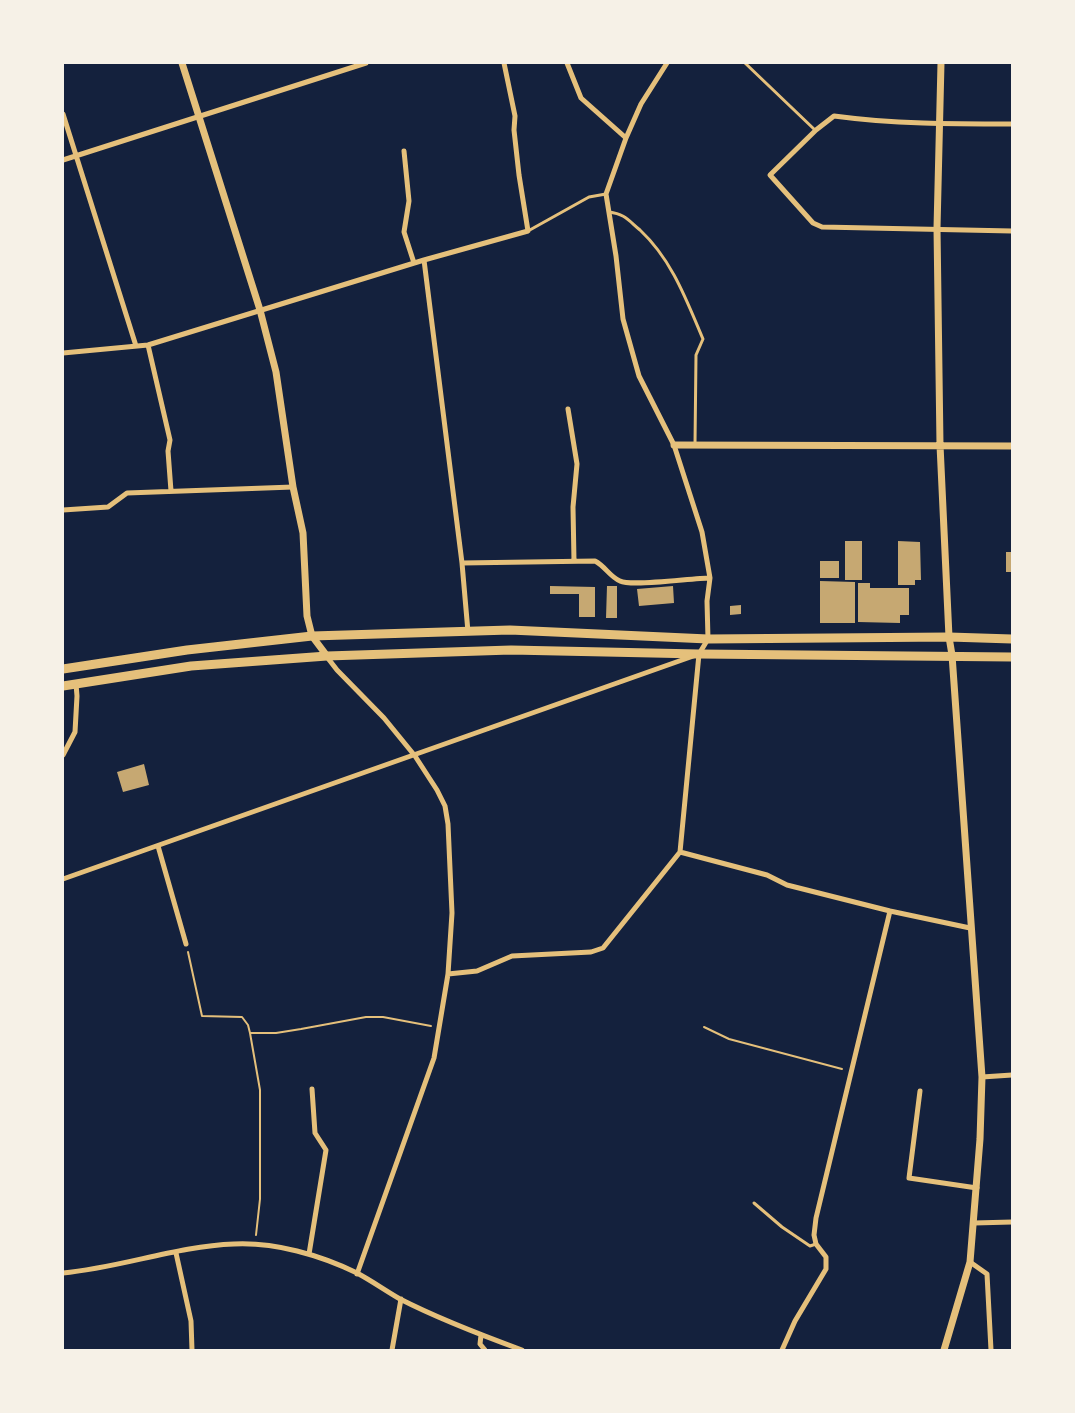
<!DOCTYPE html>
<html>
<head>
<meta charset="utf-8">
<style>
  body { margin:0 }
  #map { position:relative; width:1075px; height:1413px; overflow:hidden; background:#14213d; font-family:"Times New Roman",serif }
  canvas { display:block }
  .frame { position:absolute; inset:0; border:64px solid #f6f1e7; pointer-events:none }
</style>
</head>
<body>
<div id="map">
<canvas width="1075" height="1413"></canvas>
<div class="frame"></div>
</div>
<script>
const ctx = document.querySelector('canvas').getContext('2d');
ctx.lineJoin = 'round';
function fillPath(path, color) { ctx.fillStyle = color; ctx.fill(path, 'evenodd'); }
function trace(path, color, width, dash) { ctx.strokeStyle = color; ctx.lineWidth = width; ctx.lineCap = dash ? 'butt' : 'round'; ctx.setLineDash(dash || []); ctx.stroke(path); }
fillPath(new Path2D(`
  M845,541H862V580H845Z
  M898,541L920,542L921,580H915V585H898Z
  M1006,552H1012V572H1006Z
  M820,561H839V578H820Z
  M820,581L855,582V623H820Z
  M858,583H870V588H909V615H900V623L858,622Z
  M550,586L595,587V617H579V594H550Z
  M607,586H617V618H606Z
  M673,586L674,603L639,606L637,589Z
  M741,605V614L730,615V606Z
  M144,764L149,785L123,792L117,772Z`), '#c6a872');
trace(new Path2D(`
  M188,952L202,1016L242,1017L248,1025L250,1033L260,1090V1199L256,1235
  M704,1027L729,1039L842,1069
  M250,1033H276L301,1029L366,1017H383L431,1026`), '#e5c07b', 2);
trace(new Path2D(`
  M745,63L815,130
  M609,212C625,214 628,220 640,230C672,260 686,299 703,339L696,355L695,444
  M528,231L589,197L606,194
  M754,1203L782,1227L810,1246L816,1244`), '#e5c07b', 3);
trace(new Path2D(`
  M567,63L581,98L626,138
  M63,114L136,346
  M1012,124C953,124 893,124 834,116L816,130L770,175L813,223L822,227L1012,231
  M404,151L409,201L404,232L414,263
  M63,160L366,63
  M424,260L462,563L468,632
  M148,345L170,440L168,451L171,491
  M63,353L148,345L424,260L528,231L519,175L514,130L515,116L504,63
  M568,409L577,464L573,507L574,561
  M63,510L108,507L127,493L293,487
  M462,563L595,561C605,566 610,577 620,581C632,587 692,578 710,578
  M327,657L337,670L384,718L415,756L437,790L445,806L448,824L452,913L448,974L434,1058L357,1274
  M63,755L75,732L77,696L76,684
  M158,846L186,944
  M680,852L767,875L787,885L890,911L970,928
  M63,879L699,654L708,639L707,601L710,578L702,532L674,445L639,376L623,319L616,256L606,194L626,138L641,104L667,63
  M448,974L477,971L512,956L591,952L603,948L680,852L699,654
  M982,1077L1012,1075
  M920,1091L909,1178L977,1188
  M974,1223L1012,1222
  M176,1253L191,1321L192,1350
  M309,1254L326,1150L315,1133L312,1089
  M970,1262L987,1274L991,1350
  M63,1273C120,1268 177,1246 234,1244C275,1242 320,1255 357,1273C372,1281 386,1291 400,1299C439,1319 481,1335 522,1350
  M481,1335L480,1344L485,1350
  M392,1350L401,1299
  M782,1350L795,1321L826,1269V1257L816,1244L814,1235L816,1218L890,911`), '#e5c07b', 5);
trace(new Path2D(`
  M182,63L260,310L276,372L293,487L303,533L307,616L312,636L327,656
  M941,63L937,228L940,445L949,637L952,655L982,1077L980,1139L970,1262L944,1350
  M674,445L1012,446`), '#e5c07b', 7);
trace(new Path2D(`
  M63,669L187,650L312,636L510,630L708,639L949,637L1012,639
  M63,686L191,666L327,656L511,650L699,654L1012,657`), '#e5c07b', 9);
</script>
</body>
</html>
